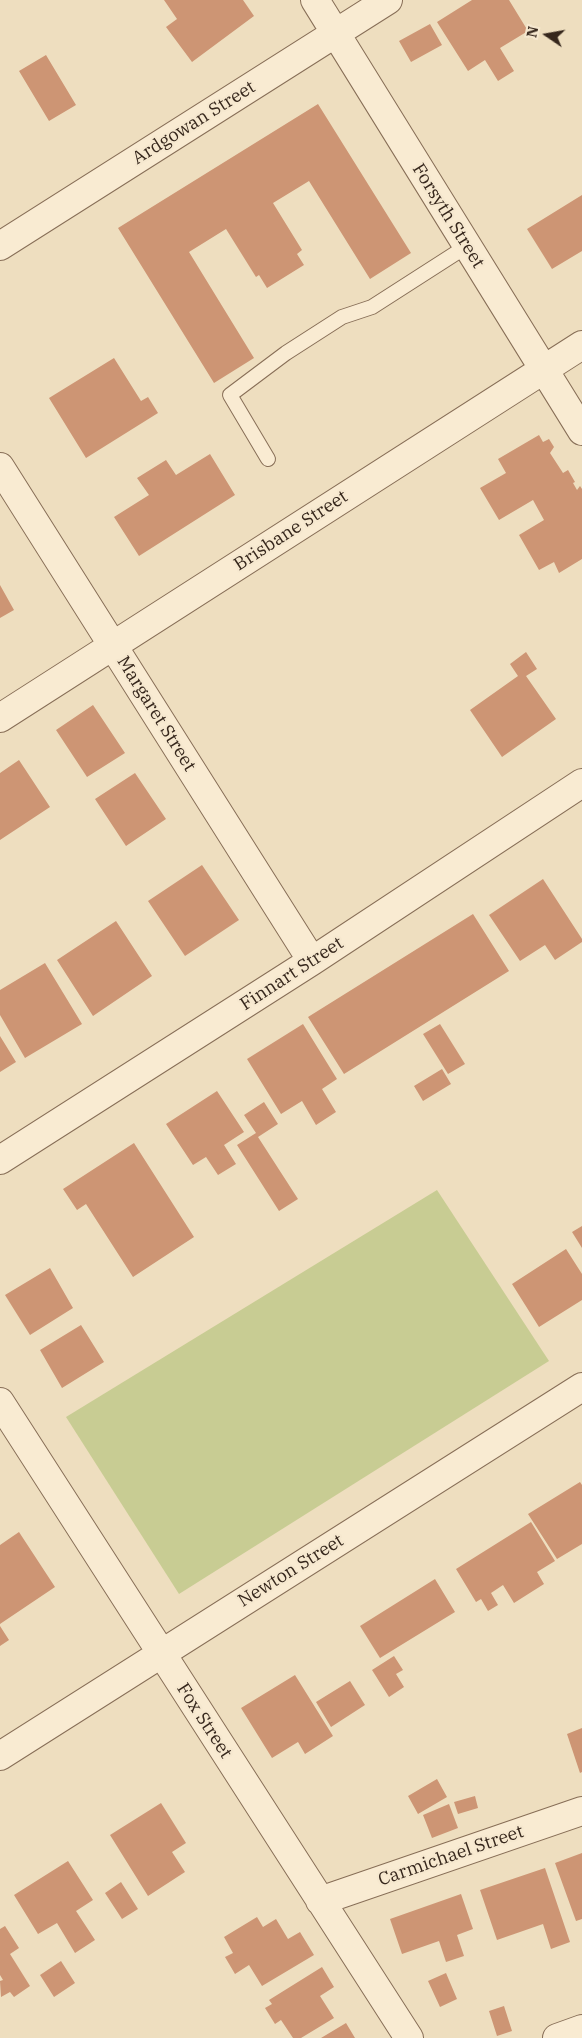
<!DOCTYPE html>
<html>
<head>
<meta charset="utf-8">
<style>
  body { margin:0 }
  #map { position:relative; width:582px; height:2038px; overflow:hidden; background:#eedebf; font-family:"IBM Plex Serif",serif }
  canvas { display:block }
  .north { position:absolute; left:522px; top:10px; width:50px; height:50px; -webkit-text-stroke:4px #f6e8cf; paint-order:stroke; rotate:282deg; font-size:14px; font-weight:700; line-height:20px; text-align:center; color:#36271c }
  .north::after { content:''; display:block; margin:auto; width:18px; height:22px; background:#36271c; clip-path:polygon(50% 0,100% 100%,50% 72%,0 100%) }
</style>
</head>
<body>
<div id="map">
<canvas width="582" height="2038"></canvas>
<div class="north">N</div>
</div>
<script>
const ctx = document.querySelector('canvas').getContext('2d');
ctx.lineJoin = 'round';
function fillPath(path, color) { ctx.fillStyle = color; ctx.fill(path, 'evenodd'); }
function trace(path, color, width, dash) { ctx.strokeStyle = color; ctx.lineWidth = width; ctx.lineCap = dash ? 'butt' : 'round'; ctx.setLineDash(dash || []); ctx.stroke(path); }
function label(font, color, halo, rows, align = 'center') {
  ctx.font = font + ' "IBM Plex Serif",serif'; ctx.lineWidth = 4.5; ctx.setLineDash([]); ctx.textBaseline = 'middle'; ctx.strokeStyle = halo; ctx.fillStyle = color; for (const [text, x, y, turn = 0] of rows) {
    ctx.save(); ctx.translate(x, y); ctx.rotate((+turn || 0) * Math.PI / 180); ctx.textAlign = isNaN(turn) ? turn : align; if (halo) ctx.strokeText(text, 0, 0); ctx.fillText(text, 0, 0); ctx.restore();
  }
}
fillPath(new Path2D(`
  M437,1190L549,1361L179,1594L66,1417Z`), '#c8cc93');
fillPath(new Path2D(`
  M164,0H243L254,16L192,62L166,27L177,19Z
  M472,0H509L528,31L500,48L514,71L498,81L485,60L468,71L437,22Z
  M430,24L442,45L411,62L399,41Z
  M46,55L76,105L49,121L19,71Z
  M318,104L411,253L370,279L309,181L273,203L302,250L297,254L304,265L267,288L259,275L256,277L226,229L189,252L254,358L214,383L118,228Z
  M582,195V251L552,269L527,229Z
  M114,358L141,401L148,397L158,413L86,458L49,398Z
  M539,435L543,442L549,439L554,447L550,453L563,473L568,470L575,482L573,483L577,490L580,486L582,489V559L559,573L554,562L539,570L519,535L544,520L533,500L499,520L480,488L506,473L498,459Z
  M210,454L235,495L139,556L114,517L149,495L137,478L166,460L176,475Z
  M0,585L14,610L0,618Z
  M526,652L537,669L526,676L556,719L502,757L470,710L518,676L510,664Z
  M93,705L125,753L87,777L56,730Z
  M19,760L50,807L0,840V773Z
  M135,773L166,819L126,846L95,799Z
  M202,865L239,920L185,956L148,901Z
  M543,879L582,939V942L555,960L545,945L520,961L489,915Z
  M473,914L509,971L344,1074L308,1017Z
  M116,921L152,976L93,1016L57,960Z
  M45,963L82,1024L25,1058L0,1015V990Z
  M303,1024L337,1079L322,1089L336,1112L316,1125L302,1101L281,1114L247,1059Z
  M440,1024L465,1064L448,1074L423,1034Z
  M0,1036L16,1062L0,1072Z
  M442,1069L451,1084L423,1101L414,1086Z
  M217,1091L244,1132L224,1145L236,1164L218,1175L206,1157L193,1165L166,1124Z
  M264,1102L278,1124L258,1137L298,1199L279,1211L237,1145L256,1133L244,1115Z
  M134,1143L194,1237L133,1277L86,1204L77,1210L63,1189Z
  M582,1226V1248L572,1232Z
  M566,1249L582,1274V1300L539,1327L512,1284Z
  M50,1268L73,1308L30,1335L5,1295Z
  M81,1325L104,1362L62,1388L40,1350Z
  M580,1482L582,1485V1544L557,1559L528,1514Z
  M531,1522L555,1561L537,1572L544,1584L514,1603L503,1585L491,1593L498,1605L488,1611L481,1599L476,1602L456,1569Z
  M19,1532L55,1587L0,1624V1545Z
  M435,1579L455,1612L380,1658L360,1626Z
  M0,1626L9,1640L0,1646Z
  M394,1656L403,1670L396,1674L404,1687L389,1697L372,1670Z
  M295,1675L333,1736L305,1754L298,1742L272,1758L241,1708Z
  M350,1681L365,1705L331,1727L316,1702Z
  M582,1728V1772L580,1773L567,1734Z
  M437,1779L447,1797L418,1814L408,1796Z
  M475,1796L478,1808L458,1814L454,1802Z
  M161,1803L186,1843L172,1852L185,1872L148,1896L110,1835Z
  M449,1804L458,1828L432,1838L423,1815Z
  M582,1853V1919L576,1921L555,1863Z
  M68,1861L93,1900L76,1911L95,1940L75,1953L57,1923L38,1934L14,1895Z
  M545,1868L570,1942L551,1949L543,1924L497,1940L480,1890Z
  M121,1882L138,1909L122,1919L105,1893Z
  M461,1894L473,1929L457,1935L464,1956L446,1962L439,1941L402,1954L390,1919Z
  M257,1917L263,1927L276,1919L288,1939L300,1932L314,1955L262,1986L249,1965L235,1974L225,1957L233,1953L224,1937Z
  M5,1926L19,1948L10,1954L30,1986L14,1997L10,1992L1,1997L0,1981L3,1980L0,1975V1929Z
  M61,1961L75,1983L54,1997L40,1975Z
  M322,1967L334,1987L320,1996L334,2018L301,2038H293L281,2020L275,2024L265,2008L272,2004L269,2000Z
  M446,1973L457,1999L440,2007L428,1981Z
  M504,2006L512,2031L497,2036L489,2011Z
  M346,2023L355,2038H321Z`), '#cd9574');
const lane = new Path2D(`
  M268,459L230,395L286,353L342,317L372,307L467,246`);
const street = new Path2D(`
  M315,0L582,431
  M0,246L388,0
  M0,467L312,961
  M0,718L582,345
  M0,1160L312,961L582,783
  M0,1402L409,2038
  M0,1756L582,1387
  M320,1901L582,1811
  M557,2038L582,2029`);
trace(lane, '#876e57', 16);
trace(street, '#876e57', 30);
trace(lane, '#f9ebd2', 14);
trace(street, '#f9ebd2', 28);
label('18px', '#36271c', '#f6e8cf', [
  ["Ardgowan Street",194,123,-32],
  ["Forsyth Street",448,216,58],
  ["Brisbane Street",291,531,-33],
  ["Margaret Street",156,714,58],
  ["Finnart Street",292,974,-33],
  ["Newton Street",291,1571,-32],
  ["Fox Street",204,1721,57],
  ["Carmichael Street",451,1856,-19]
]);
</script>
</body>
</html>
